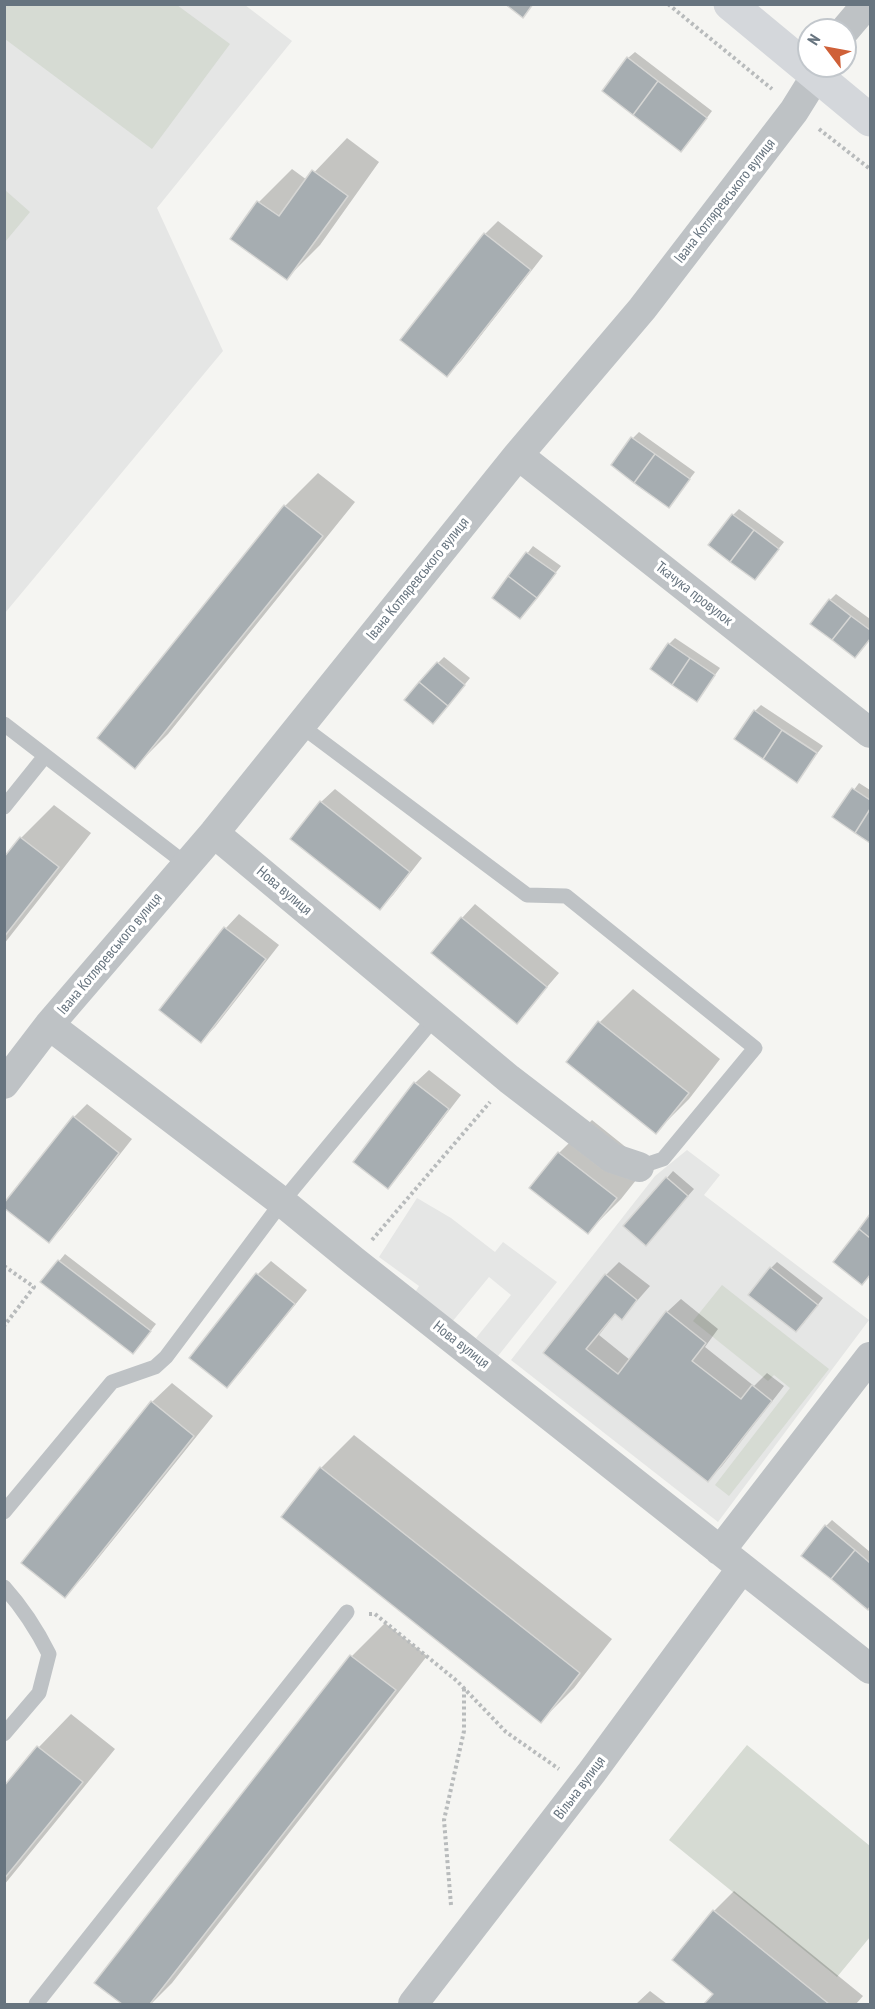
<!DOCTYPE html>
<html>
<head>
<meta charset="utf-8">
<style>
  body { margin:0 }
  #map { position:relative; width:875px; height:2009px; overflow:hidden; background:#f5f5f2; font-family:"PT Sans Narrow",sans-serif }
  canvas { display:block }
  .frame { position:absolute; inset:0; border:6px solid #67747f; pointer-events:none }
  .north { position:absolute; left:797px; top:18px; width:60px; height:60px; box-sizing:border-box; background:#fff; border:2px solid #c2c7cc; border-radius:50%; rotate:302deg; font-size:16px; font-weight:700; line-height:24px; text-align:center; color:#67747f }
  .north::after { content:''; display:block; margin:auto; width:21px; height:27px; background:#cf6038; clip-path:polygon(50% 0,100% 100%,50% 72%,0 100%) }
</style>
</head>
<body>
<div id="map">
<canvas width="875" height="2009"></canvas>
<div class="frame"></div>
<div class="north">N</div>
</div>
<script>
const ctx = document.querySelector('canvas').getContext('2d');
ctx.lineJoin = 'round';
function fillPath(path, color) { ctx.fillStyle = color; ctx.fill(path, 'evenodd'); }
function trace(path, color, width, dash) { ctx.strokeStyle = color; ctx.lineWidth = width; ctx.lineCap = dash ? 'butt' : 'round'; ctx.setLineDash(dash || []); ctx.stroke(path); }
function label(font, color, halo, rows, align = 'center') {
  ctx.font = font + ' "PT Sans Narrow",sans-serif'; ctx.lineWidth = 6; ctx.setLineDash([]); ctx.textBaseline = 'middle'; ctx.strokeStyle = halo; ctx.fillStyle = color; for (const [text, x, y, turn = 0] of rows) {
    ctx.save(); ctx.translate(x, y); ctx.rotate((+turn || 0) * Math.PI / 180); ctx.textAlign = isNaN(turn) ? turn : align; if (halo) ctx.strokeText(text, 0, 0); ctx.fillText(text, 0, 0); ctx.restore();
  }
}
fillPath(new Path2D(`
  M5,5H245L292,41L157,208L223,351L5,613Z
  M687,1150L720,1175L704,1195L869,1320L718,1522L511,1360L655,1176Z
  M417,1198L451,1218L495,1252L503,1242L557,1282L498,1356L476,1338L511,1295L489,1277L452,1322L414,1294L419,1286L379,1257Z`), '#e5e6e5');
fillPath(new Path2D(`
  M4,5H177L230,44L152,149L5,39Z
  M5,190L30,212L5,242Z
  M722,1285L829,1369L729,1496L715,1485L790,1388L774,1375L768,1381L693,1321Z
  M747,1745L870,1846V1937L837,1977L669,1840Z`), '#d6dbd3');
fillPath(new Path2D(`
  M635,52L712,111L688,143L628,58Z
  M347,138L379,162L320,245L287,278L259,202L292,169L307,180Z
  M498,221L543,256L461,361L447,375L485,234Z
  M639,432L695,472L669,506L633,438Z
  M318,473L355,502L168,734L135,767L99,738L285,506Z
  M739,509L784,542L755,578L733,515Z
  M533,546L561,566L520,617L494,597Z
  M836,594L870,619V638L855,656L830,600Z
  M675,638L720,668L697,700L669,644Z
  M444,657L470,678L439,716L438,663Z
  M761,705L823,746L796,781L755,711Z
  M859,783L870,790V842L834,817Z
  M335,789L422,858L393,895L380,908L321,802Z
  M54,805L91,833L4,944V859L21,838Z
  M475,904L559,973L517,1022L462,918Z
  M239,914L279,945L215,1027L201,1041L162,1009L226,928Z
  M633,989L720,1059L689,1099L656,1132L568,1062L600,1022Z
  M429,1070L461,1095L401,1173L388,1187L355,1162L415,1083Z
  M87,1104L132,1139L62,1228L49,1241L74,1117Z
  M592,1120L648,1165L621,1199L588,1232L559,1153Z
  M673,1171L694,1189L652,1237L626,1226Z
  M870,1216V1274L862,1283L835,1261Z
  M65,1254L156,1324L139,1346L42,1282Z
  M271,1261L307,1290L240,1373L227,1386L258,1274Z
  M619,1262L650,1286L622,1318L616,1313L599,1335L630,1360L667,1312L681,1299L718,1329L705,1347L754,1386L767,1373L784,1386L722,1466L708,1480L546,1352L606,1275Z
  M777,1262L823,1298L803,1324L771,1268Z
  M172,1383L213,1416L84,1576L65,1596L152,1402Z
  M354,1435L612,1639L574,1688L541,1721L283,1517L321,1468Z
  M832,1520L870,1552V1606L868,1608L826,1526Z
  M385,1623L427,1656L172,1983L151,2004H124L96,1982L352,1656Z
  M71,1714L115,1749L4,1885V1789L39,1747Z
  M734,1891L863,1996L856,2004H706L715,1994L674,1960L714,1911Z
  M650,1991L667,2004H636Z`), '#0003');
const building = new Path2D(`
  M505,4H533L523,18Z
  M627,57L658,81L633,115L602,91Z
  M658,81L707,118L681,152L633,115Z
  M312,170L348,196L287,280L230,239L257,201L279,216Z
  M484,233L531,270L447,377L400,340Z
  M631,437L655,454L634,483L611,465Z
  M655,454L690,479L669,508L634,483Z
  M284,505L323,536L135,769L97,738Z
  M732,514L754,530L730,562L708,545Z
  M754,530L779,549L755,580L730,562Z
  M526,552L556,573L537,598L508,576Z
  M508,576L537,598L520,619L492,598Z
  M829,599L851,616L832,640L810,624Z
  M851,616L870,630V639L855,658L832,640Z
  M668,643L690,658L672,685L650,669Z
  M690,658L715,675L697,702L672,685Z
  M437,662L465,685L448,706L419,682Z
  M419,682L448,706L433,724L404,700Z
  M754,710L782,730L763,759L734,739Z
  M782,730L817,753L797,783L763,759Z
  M852,788L870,800V809L855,833L832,817Z
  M320,801L410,872L380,910L290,839Z
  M870,809V843L855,833Z
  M20,837L59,867L4,937V857Z
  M461,917L547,987L517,1024L431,953Z
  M224,927L266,959L201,1043L159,1010Z
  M598,1021L689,1093L656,1134L566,1062Z
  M414,1082L449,1109L388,1189L353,1162Z
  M73,1116L119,1153L49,1243L4,1208V1203Z
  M558,1152L617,1198L588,1234L529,1188Z
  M666,1177L688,1196L646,1246L623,1226Z
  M870,1214V1238L859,1229Z
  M859,1229L870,1238V1275L862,1285L833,1262Z
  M58,1260L151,1331L133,1354L40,1282Z
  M770,1267L818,1305L796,1332L748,1295Z
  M256,1273L295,1304L227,1388L189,1358Z
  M605,1274L637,1300L622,1320L615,1314L586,1349L618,1374L666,1311L706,1343L692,1361L741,1399L752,1385L772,1401L708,1482L543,1353Z
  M151,1401L194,1436L65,1598L21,1563Z
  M320,1467L580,1673L541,1723L281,1517Z
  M825,1525L855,1550L831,1579L801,1556Z
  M855,1550L870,1563V1607L868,1610L831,1579Z
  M350,1655L396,1690L150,2004H122L94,1983Z
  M37,1746L83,1782L4,1879V1786Z
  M713,1910L829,2004H704L713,1994L672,1960Z`);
fillPath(building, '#a6adb1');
trace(building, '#d6d6d4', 1.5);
trace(new Path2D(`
  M668,4L772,89
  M819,129L870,169
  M372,1240L490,1102
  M4,1266L34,1287L4,1326
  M369,1614H375L457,1681L506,1732L559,1769
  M451,1905L444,1820L464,1731V1687`), '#b8bbbc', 4, [3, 3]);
trace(new Path2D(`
  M4,724L186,864
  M300,725L527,895L566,896L755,1048L663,1159L639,1167
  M4,807L45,756
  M4,1512L112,1382L155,1367L166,1357L282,1202L436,1016
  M4,1587C22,1607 37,1630 49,1654L39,1693L4,1734
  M36,2004L347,1612`), '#bec2c5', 15);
trace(new Path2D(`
  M845,30L867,4
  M518,455L870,733
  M214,833L509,1079L612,1158L639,1167
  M49,1025L282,1202L354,1261L870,1669
  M4,1084L49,1025L214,833L518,455L642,309L794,111L822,66
  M720,1551L870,1357
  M413,2004L592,1772L742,1568`), '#bec2c5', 30);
trace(new Path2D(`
  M730,4L870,120`), '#d4d7db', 33);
label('15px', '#67747f', '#fff', [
  ["Івана Котляревського вулиця",725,201,-52],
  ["Івана Котляревського вулиця",418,579,-51],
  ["Ткачука провулок",694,594,38],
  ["Нова вулиця",284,891,40],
  ["Івана Котляревського вулиця",110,954,-50],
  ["Нова вулиця",461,1345,38],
  ["Вільна вулиця",580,1788,-53]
]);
</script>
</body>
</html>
